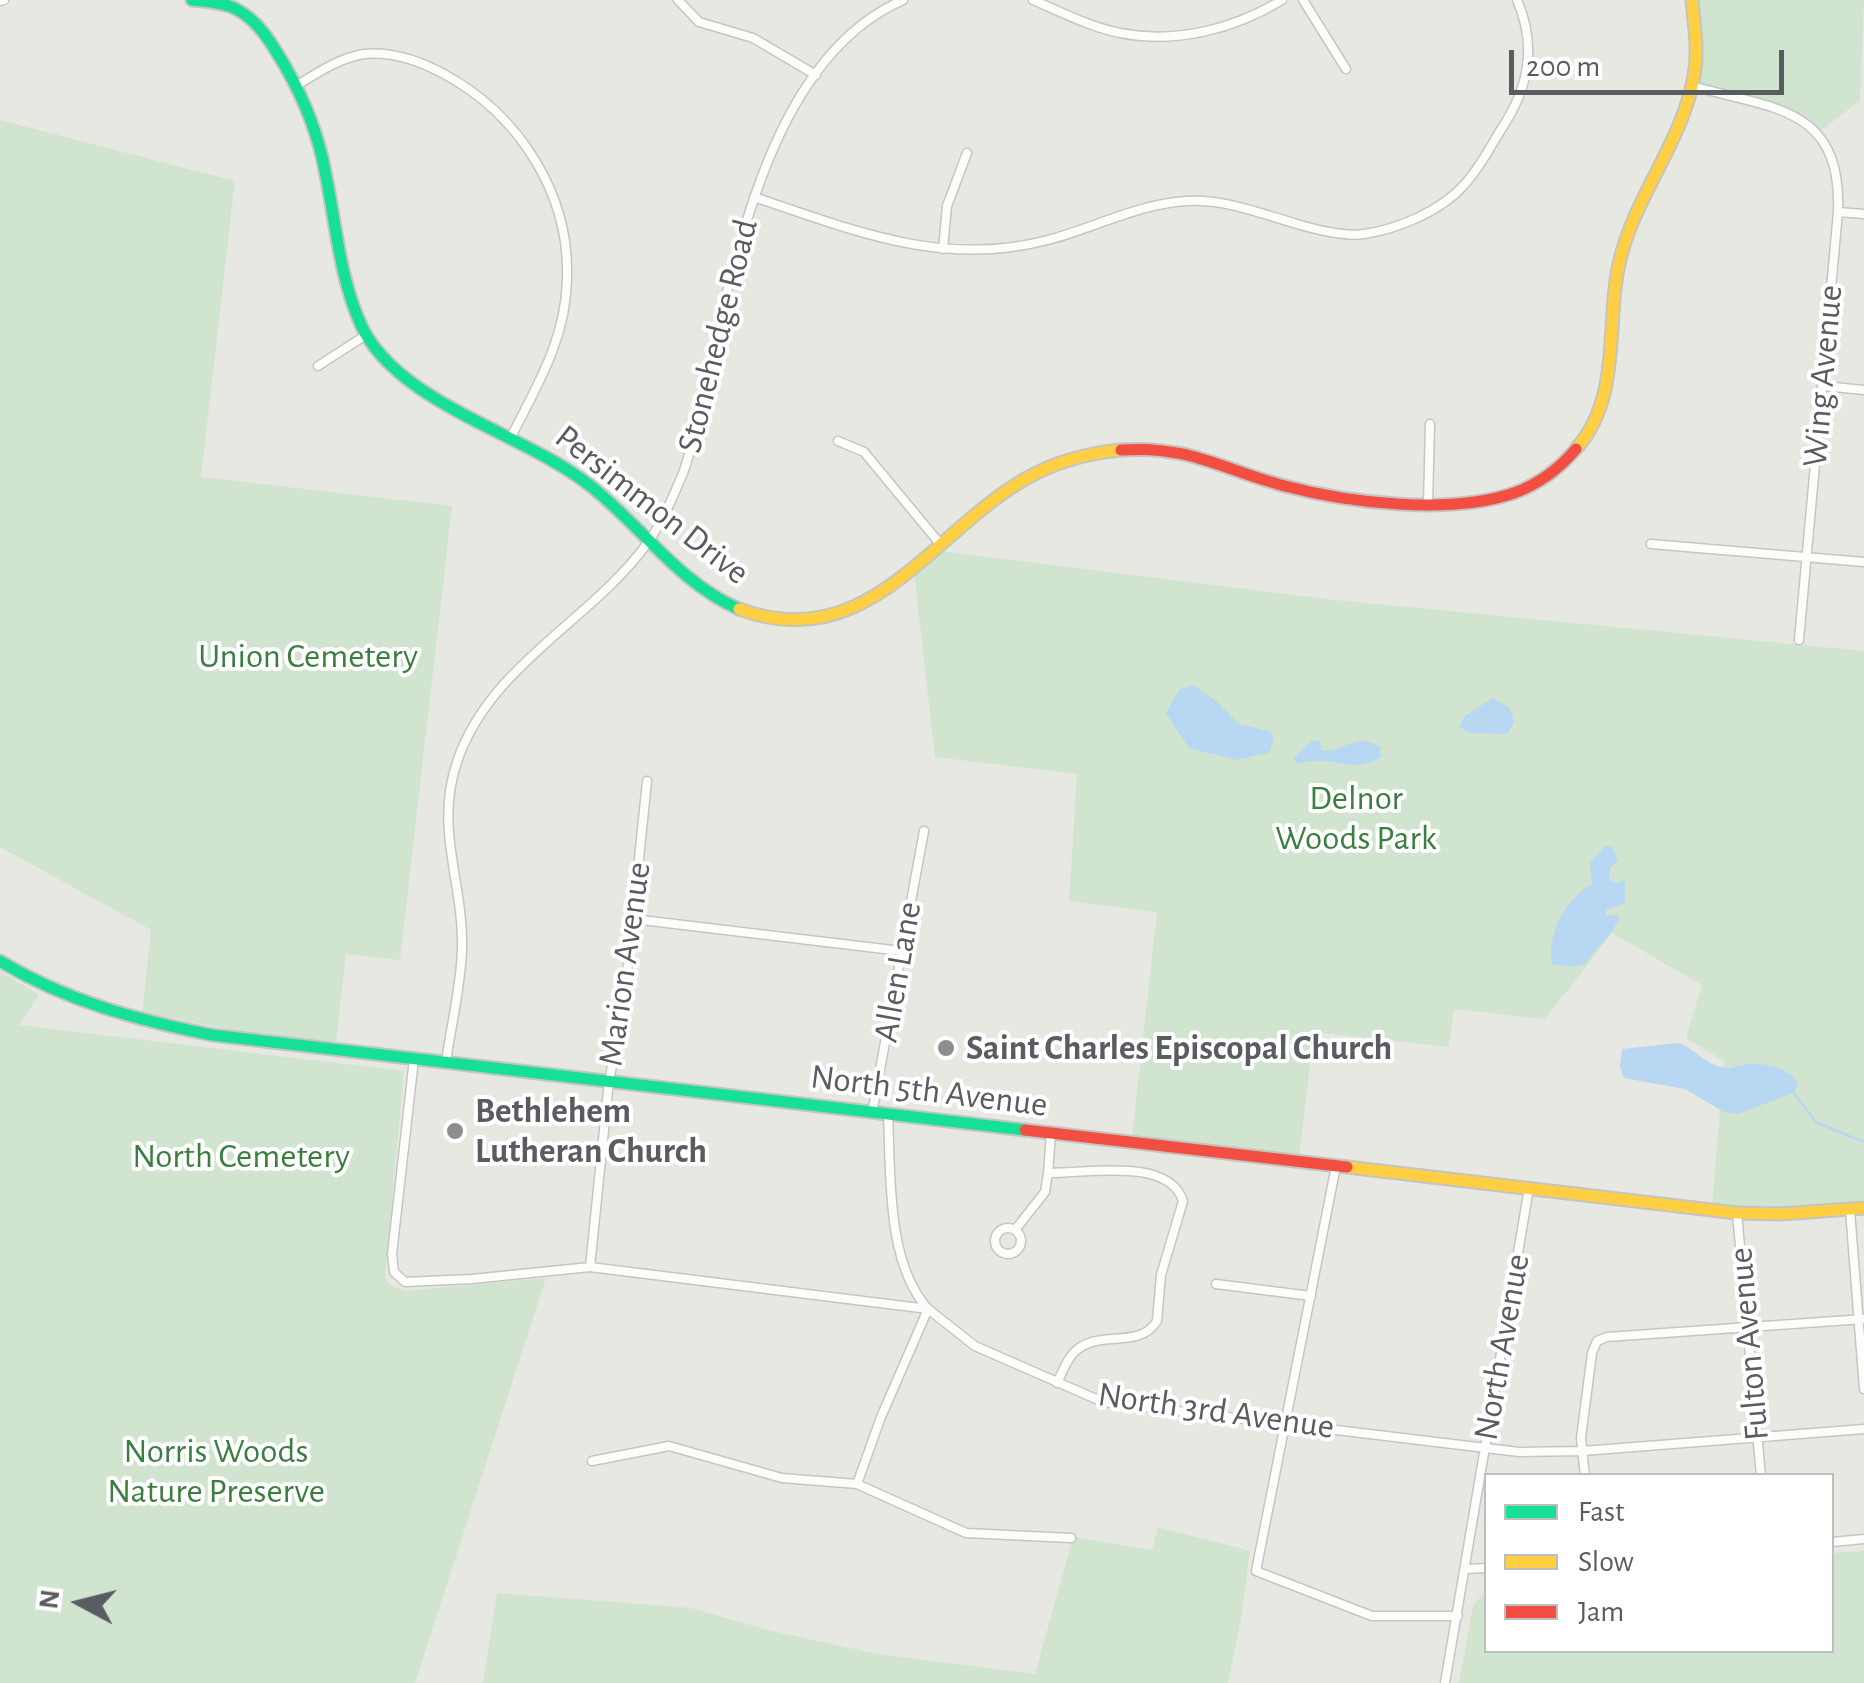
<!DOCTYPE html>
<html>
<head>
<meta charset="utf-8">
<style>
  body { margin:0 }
  #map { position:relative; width:1864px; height:1683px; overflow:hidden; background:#e8e8e3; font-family:"Alegreya Sans",sans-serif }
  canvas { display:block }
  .legend { position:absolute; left:1484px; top:1473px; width:350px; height:180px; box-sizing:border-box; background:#fff; border:2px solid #bdbebf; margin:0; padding:12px 18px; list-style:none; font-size:30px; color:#595c60 }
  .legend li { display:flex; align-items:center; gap:20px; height:50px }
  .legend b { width:50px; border:2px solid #bdbebf }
  .north { position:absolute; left:30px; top:1553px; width:100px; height:100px; -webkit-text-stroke:8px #fff; paint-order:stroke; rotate:277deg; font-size:28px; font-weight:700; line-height:40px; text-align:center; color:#595c60 }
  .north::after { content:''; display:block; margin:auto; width:35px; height:45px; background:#595c60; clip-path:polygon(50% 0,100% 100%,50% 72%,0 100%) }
  .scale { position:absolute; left:1509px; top:50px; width:275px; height:45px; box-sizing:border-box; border:5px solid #595c60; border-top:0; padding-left:12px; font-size:30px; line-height:35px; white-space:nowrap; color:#595c60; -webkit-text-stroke:8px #fff; paint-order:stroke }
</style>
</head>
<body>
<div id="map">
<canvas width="1864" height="1683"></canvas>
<ul class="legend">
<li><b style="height:12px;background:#16e098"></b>Fast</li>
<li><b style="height:12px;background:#ffcf43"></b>Slow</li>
<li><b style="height:12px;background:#f24e42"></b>Jam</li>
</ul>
<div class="north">N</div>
<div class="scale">200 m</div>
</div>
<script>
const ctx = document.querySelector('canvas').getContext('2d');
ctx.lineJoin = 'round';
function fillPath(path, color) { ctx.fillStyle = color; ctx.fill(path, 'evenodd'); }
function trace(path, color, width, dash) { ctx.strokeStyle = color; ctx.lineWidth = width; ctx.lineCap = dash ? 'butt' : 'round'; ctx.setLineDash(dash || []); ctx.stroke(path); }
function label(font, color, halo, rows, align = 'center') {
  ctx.font = font + ' "Alegreya Sans",sans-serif'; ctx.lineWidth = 8; ctx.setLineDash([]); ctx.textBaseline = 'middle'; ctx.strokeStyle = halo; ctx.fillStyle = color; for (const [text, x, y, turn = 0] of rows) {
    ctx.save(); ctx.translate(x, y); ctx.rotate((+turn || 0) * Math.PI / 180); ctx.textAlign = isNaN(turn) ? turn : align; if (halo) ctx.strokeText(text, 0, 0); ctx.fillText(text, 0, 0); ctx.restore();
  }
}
fillPath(new Path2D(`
  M1694,0H1864L1860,101L1821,130L1806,117L1697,84Z
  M0,120L235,181L201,477L452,506L400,960L346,954L336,1042L226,1029L142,1012L151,930L0,847Z
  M939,551L1335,600L1864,651V1205L1782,1211L1712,1206L1724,1061L1686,1038L1702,985L1612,933L1545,1019L1454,1009L1449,1047L1314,1032L1299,1157L1132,1137L1157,912L1069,901L1077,774L935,757L914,572Z
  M0,971L39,995L19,1025L404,1071L385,1277L390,1285L405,1291L546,1278L415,1683H0Z
  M1158,1527L1250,1551L1241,1619L1228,1683H483L497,1593L691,1608L768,1630L877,1654L1035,1674L1073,1537L1152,1550Z
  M1864,1551V1683H1459L1473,1606L1486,1590V1650H1832V1553Z`), '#d1e4cf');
fillPath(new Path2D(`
  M1193,685L1215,700L1239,724L1270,731L1274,738L1270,752L1237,760L1189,748L1166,713L1179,690Z
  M1493,698L1510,708L1514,723L1507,734L1468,733L1459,726L1465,716Z
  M1319,740L1322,750C1346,754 1353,730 1380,747L1381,757C1349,776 1328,752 1298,764L1293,758L1312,741Z
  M1605,846L1612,847L1618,861L1610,867L1609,880L1617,883L1625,880V903L1606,910V915L1620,916C1609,941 1599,944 1585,964L1573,967L1552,964C1547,932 1565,900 1592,884L1590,863Z
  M1678,1043C1695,1048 1707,1067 1727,1068C1735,1069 1733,1066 1742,1065C1762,1062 1788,1066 1798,1084L1794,1093L1737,1114L1724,1112L1685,1089L1624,1078L1620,1067L1622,1049Z`), '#b8d7f2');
trace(new Path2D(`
  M1794,1093L1816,1122L1864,1142`), '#b8d7f2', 2.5);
const street = new Path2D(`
  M678,0L699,22L753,38L816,75
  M1033,0C1061,12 1090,27 1120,33C1177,44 1234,29 1282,0
  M1303,0L1346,69
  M0,1L4,0
  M296,86C317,73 339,58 364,54C393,51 420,61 444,74C518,114 570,193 567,279C566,338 538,384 512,435
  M1692,86C1773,109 1842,106 1838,212L1799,640
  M754,197C853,230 942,268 1048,240C1094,228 1138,204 1186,201C1226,199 1259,213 1297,224C1317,230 1343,237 1364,234C1398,229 1441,211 1464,185C1480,168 1490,147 1502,128C1529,87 1537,46 1517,0
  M1838,212L1864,214
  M943,249L947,206L967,153
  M318,366L366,335
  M1823,386L1864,390
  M838,441L864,452L941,545
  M1428,504L1430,424
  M1651,544L1864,562
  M633,919L901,951
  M414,1059L392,1254L394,1272L405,1282L472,1279L590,1267L928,1309L975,1346L1103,1402L1519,1452L1583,1451L1864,1429
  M446,1062C451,1025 461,987 462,949C464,883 434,830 457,762C490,664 592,621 649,541C663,521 674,495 683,473C693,447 697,418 703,392C735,264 768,59 903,0
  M872,1113L924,831
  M1051,1133L1048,1173C1083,1174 1169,1156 1183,1201L1161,1275L1157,1321C1140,1349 1102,1330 1078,1349C1068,1356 1063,1371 1057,1383
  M1336,1166L1256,1571L1372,1616H1458
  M1850,1210L1864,1389
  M1737,1213L1761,1476
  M995 1241a13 13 0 1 1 26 0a13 13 0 1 1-26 0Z
  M1015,1230L1045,1192L1048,1173
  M590,1267L609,1081L624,1004L647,781
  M1216,1284L1311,1296
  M592,1461L669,1446L782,1478L857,1484L966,1533L1071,1538
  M1585,1476L1581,1438L1592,1353L1597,1341L1607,1337L1864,1319
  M857,1484L881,1417L928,1309C886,1262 891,1175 888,1115
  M1832,1542L1864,1539
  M1465,1569L1486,1568
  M1445,1683L1529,1188`);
const fast = new Path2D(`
  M192,0C207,2 223,2 236,9C259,21 272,44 285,66C304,99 318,133 325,171C336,223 339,276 361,325C397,403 523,433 588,484C639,523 678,583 739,609
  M0,961C66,1001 137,1020 212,1035L1025,1130`);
const slow = new Path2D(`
  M1576,449C1625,393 1603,317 1622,252C1639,191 1683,139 1694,76C1699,51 1694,25 1692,0
  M739,609C867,657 930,534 1025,479C1053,463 1088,453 1121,450
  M1347,1167L1737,1213L1781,1214L1864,1208`);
const jam = new Path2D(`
  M1121,450C1190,445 1223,470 1285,486C1349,503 1450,515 1514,493C1539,484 1559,469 1576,449
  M1025,1130L1347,1167`);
trace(street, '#c5c5c5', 11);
trace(fast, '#c4c5c3', 15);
trace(slow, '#c4c5c3', 15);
trace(jam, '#c4c5c3', 15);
trace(street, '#fcfcfb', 8);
trace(fast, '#16e098', 11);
trace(slow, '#ffcf43', 11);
trace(jam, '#f24e42', 11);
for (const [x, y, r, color] of [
  [946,1048,10,"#8b8d8e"],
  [455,1131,10,"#8b8d8e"]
]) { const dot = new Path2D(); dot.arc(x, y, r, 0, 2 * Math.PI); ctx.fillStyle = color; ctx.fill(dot); trace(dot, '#fff', 4); }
label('35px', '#595c60', '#fff', [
  ["Stonehedge Road",718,336,-76],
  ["Wing Avenue",1823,376,-85],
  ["Persimmon Drive",652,505,38],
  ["Marion Avenue",625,964,-82],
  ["Allen Lane",898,972,-80],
  ["North 5th Avenue",929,1091,7],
  ["Fulton Avenue",1749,1344,-95],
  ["North Avenue",1502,1347,-80],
  ["North 3rd Avenue",1216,1411,8]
]);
label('35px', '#3a7e40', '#fff', [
  ["Union Cemetery",308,656],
  ["Delnor",1356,798],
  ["Woods Park",1356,838],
  ["North Cemetery",241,1156],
  ["Norris Woods",216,1451],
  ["Nature Preserve",216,1491]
]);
label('bold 35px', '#595c60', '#fff', [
  ["Saint Charles Episcopal Church",966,1048],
  ["Bethlehem",475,1111],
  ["Lutheran Church",475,1151]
], 'left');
</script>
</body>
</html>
